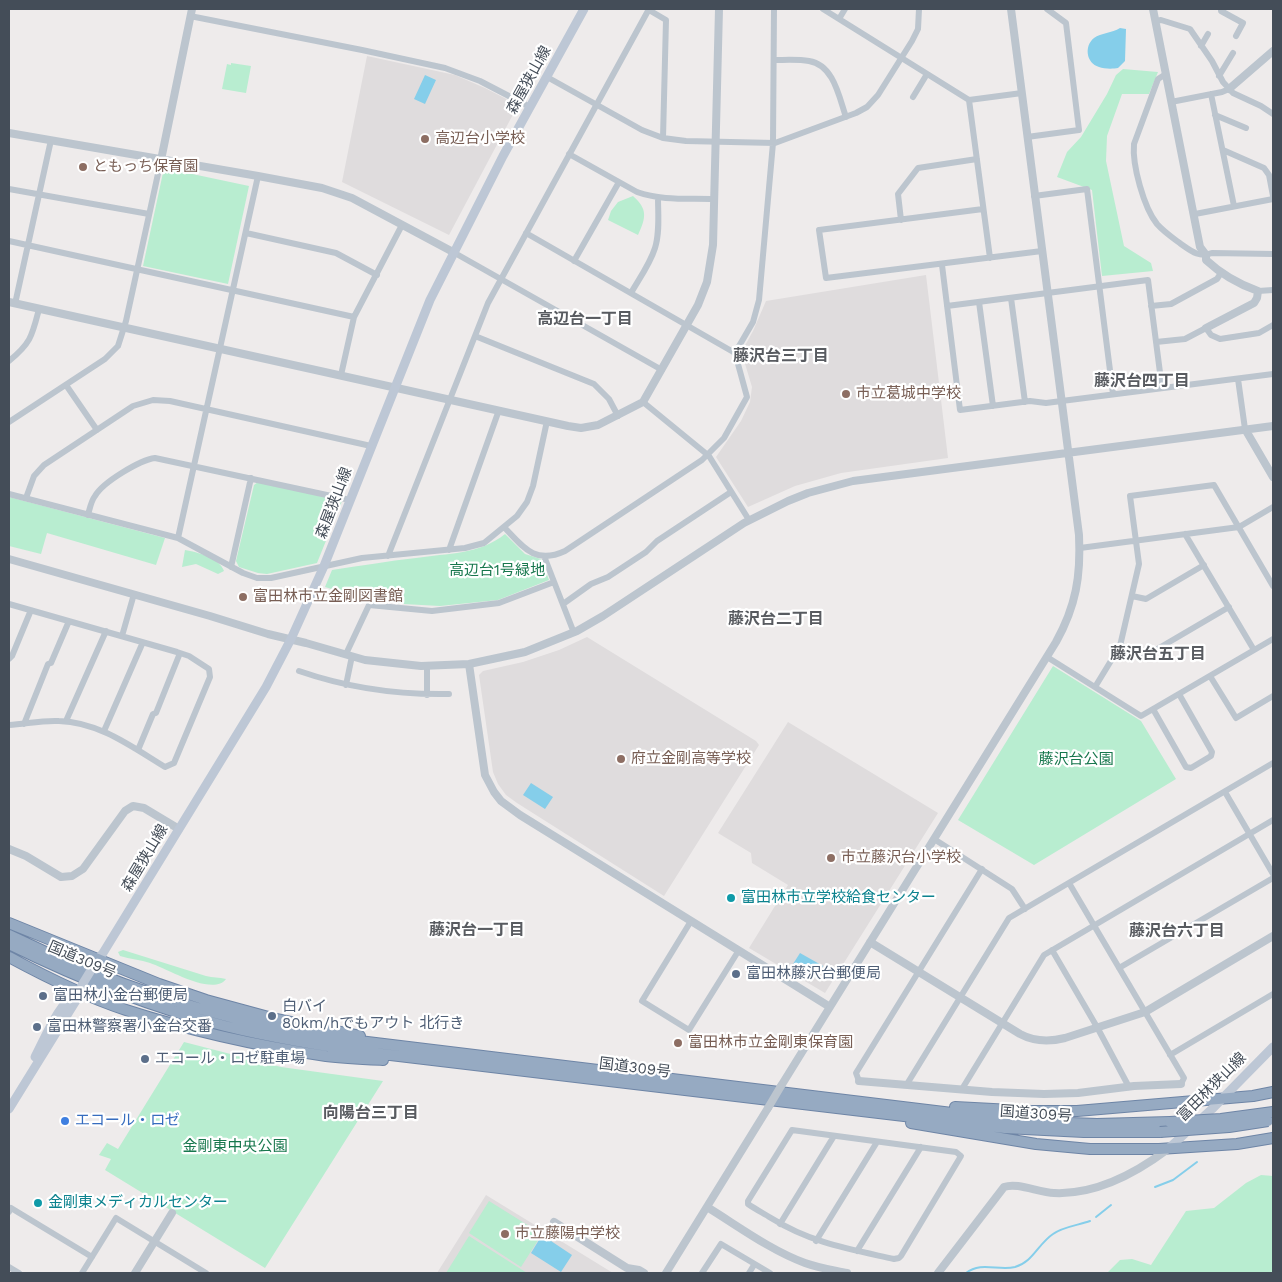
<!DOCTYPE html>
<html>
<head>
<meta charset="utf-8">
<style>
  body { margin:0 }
  #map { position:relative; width:1282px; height:1282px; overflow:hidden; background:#eeebeb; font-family:"Work Sans",sans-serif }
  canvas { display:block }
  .frame { position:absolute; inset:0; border:10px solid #444d58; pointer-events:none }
</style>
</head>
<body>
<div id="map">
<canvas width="1282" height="1282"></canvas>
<div class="frame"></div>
</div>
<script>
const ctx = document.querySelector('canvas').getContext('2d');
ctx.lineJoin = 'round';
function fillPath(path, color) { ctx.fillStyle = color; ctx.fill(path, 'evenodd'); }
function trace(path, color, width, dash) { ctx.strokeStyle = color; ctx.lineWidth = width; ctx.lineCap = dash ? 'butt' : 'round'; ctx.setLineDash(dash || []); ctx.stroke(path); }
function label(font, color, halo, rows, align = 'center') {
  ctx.font = font + ' "Work Sans","Noto Sans JP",sans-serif'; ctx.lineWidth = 4.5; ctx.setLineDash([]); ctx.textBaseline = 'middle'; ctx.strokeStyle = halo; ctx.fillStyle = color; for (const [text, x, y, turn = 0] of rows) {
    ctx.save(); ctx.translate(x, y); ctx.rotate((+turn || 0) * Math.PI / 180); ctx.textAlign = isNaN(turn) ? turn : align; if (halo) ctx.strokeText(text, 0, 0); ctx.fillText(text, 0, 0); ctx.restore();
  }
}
fillPath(new Path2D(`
  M367,56L455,75L485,88L518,105L449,235L342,182Z
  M926,275L948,458L841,473L795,486L748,507L716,457L741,421L750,402L752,387L743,357L742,351L753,331L766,301Z
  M587,637L756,741L759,745L664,896L517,803L506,795L498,784L493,772L479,675L483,671L523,662L559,650Z
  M788,722L938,813L825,993L749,948L788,885L752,863L751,853L718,833Z
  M486,1195L613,1273H437Z`), '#dfdcdd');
fillPath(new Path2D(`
  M231,63L251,66L246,93L222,89L227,64L231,65Z
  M1123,69L1158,72L1149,94H1122L1107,136L1106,161L1124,246L1151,263L1153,271L1102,276L1092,190L1057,177L1067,152L1081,137L1107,94L1116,75Z
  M164,168L249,186L228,284L143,266Z
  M633,196C648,209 646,218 638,235L608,220L611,211L618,202Z
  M258,482L342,501L317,563L267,574L258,573L239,567L236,561L254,485Z
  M9,497L165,538L156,565L47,533L41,554L9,546Z
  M505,534L525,554L541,559L549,580L498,600L440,606L403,604L365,599L325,587L332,570C360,566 388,561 416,558C448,553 479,555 505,534Z
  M185,550C197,552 220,558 224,571L218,574L196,564L182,567Z
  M1053,666L1141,721L1176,779L1034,865L958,820Z
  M123,950L206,976C213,978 219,977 226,979C213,997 166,968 150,963C141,960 130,959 120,956L118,952Z
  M184,1042L281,1067L383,1081L265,1268L105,1170L111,1159L99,1155L107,1143L118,1149Z
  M1261,1175L1273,1176V1273H1103L1108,1272L1120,1260L1132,1259L1151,1265L1186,1211L1214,1208L1246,1183Z
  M489,1201L542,1234L521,1267L469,1233Z
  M469,1236L527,1273H446Z`), '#b8edd0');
fillPath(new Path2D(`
  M1120,28L1126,29L1125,61L1118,68C1113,69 1104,69 1099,67C1086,63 1084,46 1094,38C1101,33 1112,33 1120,28Z
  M425,75L436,80L425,104L414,99Z
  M531,783L553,797L545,809L523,795Z
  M800,953L823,966L816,978L793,964Z
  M542,1235L572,1255L561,1272L531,1253Z`), '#85ceea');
trace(new Path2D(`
  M1155,1187L1173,1180L1197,1162
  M1096,1217L1111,1205
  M966,1273C981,1261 998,1271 1015,1267C1033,1262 1038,1244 1053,1234C1062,1227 1079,1225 1090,1221`), '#85ceea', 2);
const trunk = new Path2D(`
  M9,923L159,984L206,1000L276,1019L360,1036
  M9,935C110,984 207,1016 318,1036L985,1117L1043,1122L1097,1124L1170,1122
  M9,944C78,978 150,1007 225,1026C277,1039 329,1047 382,1054L1005,1128L1084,1132H1160
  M9,957C46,977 86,997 126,1010C191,1031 259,1046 326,1056C344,1058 364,1059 383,1060
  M955,1107L1031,1111H1077L1253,1096L1273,1092
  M911,1123L1036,1144L1090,1149H1159L1237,1144L1273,1138`);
trace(trunk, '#6e85a6', 12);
trace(new Path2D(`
  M823,9L969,100L1022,93
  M1221,9V11L1243,23L1236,36
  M649,10L666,20L663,138
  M190,16L362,50L445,68L480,81L530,107
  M839,19L845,9
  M1155,21L1161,20L1190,29L1212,61L1223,82L1233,93L1261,106L1273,114
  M1201,46L1208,34
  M774,60C785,60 798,59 809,61C834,65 839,97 846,117
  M1166,74L1158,79L1134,144C1132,165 1144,208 1157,224C1164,232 1173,238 1181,244C1191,251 1199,258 1212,253L1273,254
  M1219,76L1233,53
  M547,77L642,130L663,138L686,141L775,143L856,113L867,107L878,95L912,41L918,29L919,9
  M1211,94L1234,206
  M913,97L927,74
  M969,100L990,258
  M1171,102L1222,92L1229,89
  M1215,115L1246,128
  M1027,137L1079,130L1066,23L1047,9
  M1223,150L1264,168L1269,175L1273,196
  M569,154L637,192C662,201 689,198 714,199
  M9,189L149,214
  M1034,196L1087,189L1113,394
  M983,209L819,230L826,278L1042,251
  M1195,214L1273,199
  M901,220L898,194L918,168L977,159
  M246,233L336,253L377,275
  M9,241L354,317
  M453,252L662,370
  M574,261L619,182
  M942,265L960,410L1030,401L1046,403L1273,374
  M1258,291L1273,290
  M631,293C639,279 650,264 655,248C660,232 658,214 658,197
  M1011,298L1025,402
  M979,302L993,406
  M15,304L51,140
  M947,306L1148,280L1162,388
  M1151,306L1171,304L1217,279L1221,273
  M475,336L594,384L609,399L618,416
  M1156,342L1185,339L1206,328L1211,335L1220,339L1259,333L1273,325
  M735,353L753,322L759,300L773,143L774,9
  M9,361C31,343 32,336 39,309
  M341,375L354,317L402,225
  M1238,379L1245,429
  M66,385L97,430
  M643,402L709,456L749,520
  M9,422L105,359L118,346L126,321L161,160
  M9,494L178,538L243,573L257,578H271L362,558L465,548L484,543L517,516L527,502L533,486L547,421
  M26,498L34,476L44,465L133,406L153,400L170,401L371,446
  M88,515C90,508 91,501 95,496C103,482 140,460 155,458L350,500
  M504,527C523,547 535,565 565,551L702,460L724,438L747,397L735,353L526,233
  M1185,534L1254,650
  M178,538L258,176
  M1080,548L1239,527L1273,507
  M449,550L499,410
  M388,556L488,303L649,9
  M544,556L574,633
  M231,567L251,478
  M1132,596L1146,599L1204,565
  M9,604L177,652L189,656L209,669L210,677L174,763L165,767C132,747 99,722 59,721C42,720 26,724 9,725
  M563,604L591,584L608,577L646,552L657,541L731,492
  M122,636L134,594
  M1121,645L1142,658L1229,607
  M346,654L369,605L432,611L499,603L554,582
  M1047,657L1141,716L1273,639
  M9,659L12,656L31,610
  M427,666V695
  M299,671C348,688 397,695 449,694
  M1210,676L1236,718L1273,696
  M346,685L352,656
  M1095,687L1120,646L1139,564L1130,496L1214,485L1273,586
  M1153,709L1186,767L1191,768L1211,756L1212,752L1179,694
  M66,721L106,631
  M24,724L48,664L51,663L69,621
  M104,731L143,642
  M138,750L153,714L156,713L180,653
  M1225,792L1273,874
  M934,839L1012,889L1025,909
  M1069,883L1184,1078L1181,1084
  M691,921L642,1001L689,1030L739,950
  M1052,950L1097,1027L1129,1087
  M1119,968L1273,878
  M1170,1055L1273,994
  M859,1081L856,1073L982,869
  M907,1084L1009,918L1273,763
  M962,1089L1044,955L1273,820
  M792,1130L956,1152L961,1156L901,1256L899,1258L894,1259C849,1249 811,1243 771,1218C763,1213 755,1209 748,1204V1201Z
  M9,1212L11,1208L92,1257
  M780,1224L834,1136
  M816,1241L877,1142
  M857,1251L921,1147
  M9,1267L19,1273
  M82,1273L116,1218L206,1273
  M702,1273L721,1244L770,1273
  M749,1273L754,1265`), '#bcc5ce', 6);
trace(new Path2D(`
  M1153,9L1200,247L1206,255V260C1221,274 1238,284 1258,291L1257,298L1254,303L1206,328
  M1229,89L1273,51
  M9,133L258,176L322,188L352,198L453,252
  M161,160L192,9
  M9,302L568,426L581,428L598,425L643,402L698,305L707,282L713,245L719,9
  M1245,429L1273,477
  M9,559L210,616L268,634L306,643L365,660L421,666L469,664L525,652L577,631L603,616L744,523L788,501L808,493L853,481L1273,426
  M469,664L485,775L494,792L501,801L520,815L830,1007
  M9,849L26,856L61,877L72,876L83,869L125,811L133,806L144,808L179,829
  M870,942L1020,1034C1035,1042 1049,1042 1065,1038L1145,1012L1273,936
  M859,1081L992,1092L1044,1094L1078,1093L1134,1086L1181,1084
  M781,1086L1056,642C1076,606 1081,576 1079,535L1011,9
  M707,1207C738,1226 770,1250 805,1263C819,1268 833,1270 847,1273
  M554,1222L627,1268L639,1270L644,1273
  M135,1273L172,1213
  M666,1273L768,1108
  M938,1273L1004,1187C1018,1182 1039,1193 1054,1193C1096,1195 1136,1173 1168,1149`), '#bcc5ce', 8);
trace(new Path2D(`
  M94,965L103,953L266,687L291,639L324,566L430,300L503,156L584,9
  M35,1057C46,1036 59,1003 78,991
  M9,1109L77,999L81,987
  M1169,1148L1212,1109L1273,1047`), '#bdc7d5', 9);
trace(trunk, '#96aac2', 10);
const trunkBridge = new Path2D(`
  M1170,1122L1221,1119L1273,1112
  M1160,1132L1229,1127L1268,1121`);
trace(trunkBridge, '#6e85a6', 12, []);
trace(new Path2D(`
  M768,1108L781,1086`), '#bcc5ce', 8);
trace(new Path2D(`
  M82,985L93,967`), '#bdc7d5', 9);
trace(trunkBridge, '#96aac2', 10);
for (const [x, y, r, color] of [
  [425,139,5,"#8d6e63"],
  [83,167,5,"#8d6e63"],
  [846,394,5,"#8d6e63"],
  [243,597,5,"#8d6e63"],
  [621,759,5,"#8d6e63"],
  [831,858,5,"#8d6e63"],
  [731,898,5,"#0f9aa8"],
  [736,974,5,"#5c6f8a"],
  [43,996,5,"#5c6f8a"],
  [272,1016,5,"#5c6f8a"],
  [37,1027,5,"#5c6f8a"],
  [678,1043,5,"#8d6e63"],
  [145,1059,5,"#5c6f8a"],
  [65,1121,5,"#3f7fe0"],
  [38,1203,5,"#0f9aa8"],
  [505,1234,5,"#8d6e63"]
]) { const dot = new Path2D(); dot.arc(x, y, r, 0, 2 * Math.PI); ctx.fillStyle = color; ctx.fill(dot); trace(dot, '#fff', 2); }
label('15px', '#444d58', '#fff', [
  ["森屋狭山線",529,80,-61],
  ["森屋狭山線",334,503,-69],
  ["森屋狭山線",145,858,-59],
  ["国道309号",82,960,23],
  ["国道309号",635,1068,7],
  ["富田林狭山線",1212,1087,-45],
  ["国道309号",1036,1114,4]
]);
label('15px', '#785e54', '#fff', [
  ["高辺台小学校",435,139],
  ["ともっち保育園",93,167],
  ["市立葛城中学校",856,394],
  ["富田林市立金剛図書館",253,597],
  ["府立金剛高等学校",631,759],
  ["市立藤沢台小学校",841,858],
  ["富田林市立金剛東保育園",688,1043],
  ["市立藤陽中学校",515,1234]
], 'left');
label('15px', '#17774d', '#fff', [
  ["高辺台1号緑地",497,571],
  ["藤沢台公園",1076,760],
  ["金剛東中央公園",235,1147]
]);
label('15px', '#0d838f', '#fff', [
  ["富田林市立学校給食センター",741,898],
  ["金剛東メディカルセンター",48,1203]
], 'left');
label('15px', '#4e5e75', '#fff', [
  ["富田林藤沢台郵便局",746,974],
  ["富田林小金台郵便局",53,996],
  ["白バイ",282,1007],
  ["80km/hでもアウト 北行き",282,1024],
  ["富田林警察署小金台交番",47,1027],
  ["エコール・ロゼ駐車場",155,1059]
], 'left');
label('15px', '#366cbe', '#fff', [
  ["エコール・ロゼ",75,1121]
], 'left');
label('bold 16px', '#585b60', '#fff', [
  ["高辺台一丁目",585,319],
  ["藤沢台三丁目",781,356],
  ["藤沢台四丁目",1142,381],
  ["藤沢台二丁目",776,619],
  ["藤沢台五丁目",1158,654],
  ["藤沢台一丁目",477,930],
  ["藤沢台六丁目",1177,931],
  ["向陽台三丁目",371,1113]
]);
</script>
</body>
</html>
